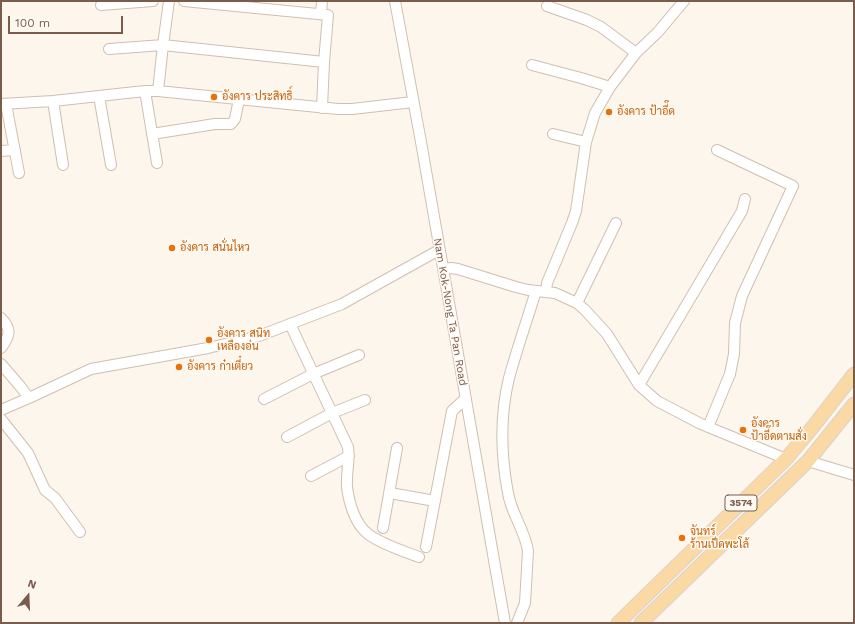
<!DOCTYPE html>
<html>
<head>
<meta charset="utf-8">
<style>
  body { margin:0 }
  #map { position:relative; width:855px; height:624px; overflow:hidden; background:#fdf6ec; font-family:"Work Sans",sans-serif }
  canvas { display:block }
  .frame { position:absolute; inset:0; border:2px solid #7a5c4d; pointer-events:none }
  .north { position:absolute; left:8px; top:576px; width:40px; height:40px; -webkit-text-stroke:3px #fffaf3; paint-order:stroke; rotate:19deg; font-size:11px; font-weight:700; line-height:16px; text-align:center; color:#7a5c4d }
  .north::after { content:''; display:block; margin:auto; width:14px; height:18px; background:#7a5c4d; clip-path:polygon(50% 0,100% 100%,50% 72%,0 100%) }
  .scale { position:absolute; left:8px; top:16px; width:115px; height:18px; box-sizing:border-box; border:2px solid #7a5c4d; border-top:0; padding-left:5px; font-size:12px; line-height:14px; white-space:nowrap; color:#7a5c4d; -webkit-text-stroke:3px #fffaf3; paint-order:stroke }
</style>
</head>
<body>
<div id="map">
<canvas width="855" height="624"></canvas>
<div class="frame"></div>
<div class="north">N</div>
<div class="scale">100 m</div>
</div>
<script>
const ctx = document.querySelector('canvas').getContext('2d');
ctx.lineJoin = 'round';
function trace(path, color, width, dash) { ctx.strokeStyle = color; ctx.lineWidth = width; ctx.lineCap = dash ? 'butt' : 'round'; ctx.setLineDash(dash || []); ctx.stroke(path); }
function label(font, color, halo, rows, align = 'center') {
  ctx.font = font + ' "Work Sans",Sarabun,sans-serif'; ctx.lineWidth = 3; ctx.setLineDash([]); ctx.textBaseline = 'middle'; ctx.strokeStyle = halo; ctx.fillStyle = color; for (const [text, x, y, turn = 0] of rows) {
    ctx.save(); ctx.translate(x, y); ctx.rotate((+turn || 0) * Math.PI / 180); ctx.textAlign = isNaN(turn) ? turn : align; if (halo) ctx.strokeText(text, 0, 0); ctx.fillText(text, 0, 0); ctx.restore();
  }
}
const minor = new Path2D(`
  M184,1L328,15L324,62L322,108
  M395,1L421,142L505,623
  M101,5L153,1
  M547,6L587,20L601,27L636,53
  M321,14L322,1
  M109,49L163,45L324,62
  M532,65L581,78L610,87
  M145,91L157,163
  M158,91L163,45L169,1
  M99,96L111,165
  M53,101L63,165
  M1,104L53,101L145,91H158L338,109H352L413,102
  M6,104L19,173
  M152,134L215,124H231L235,119L239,99
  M553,134L586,142
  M1,151L15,150
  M443,269L451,268L458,269L516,287L528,290L555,293L577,303L585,310L607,334L639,385L657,401L701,424L786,459
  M546,291L547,283L572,223L576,211L586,142L595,113L610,87L636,53L658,32L684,1
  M577,303L616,223
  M1,318C12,329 10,336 1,348
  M290,324L348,447C350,461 346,473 347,487C349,503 355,524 368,534C381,544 403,551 419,557
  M1,364L20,386L29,398
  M639,385L742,211L745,199
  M264,399L313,374L359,355
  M1,410L29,398L91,369L208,348L259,336L342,304L439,250
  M1,419L28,453L45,490L55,498L80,532
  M708,427L730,374L734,354L735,323L742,296L793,186L717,150
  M287,437L332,413L365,400
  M808,461L854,475
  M311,476L349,456
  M390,493L435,501
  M383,528L397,448
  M426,547L452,411L466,398
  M517,623L525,603L528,551C525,530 511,513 508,493C501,456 500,415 509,378C517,349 527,320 536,291`);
const major = new Path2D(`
  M618,623L786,459L812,428L854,374
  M641,623L808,461L854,404`);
trace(minor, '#d1beb0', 12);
trace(major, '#dad1cd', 15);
trace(minor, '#fff', 10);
trace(major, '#fbd9a5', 13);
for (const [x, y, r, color] of [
  [214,97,4,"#e8710a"],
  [609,112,4,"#e8710a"],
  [172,248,4,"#e8710a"],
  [209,340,4,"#e8710a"],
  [179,367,4,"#e8710a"],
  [743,430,4,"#e8710a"],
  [682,538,4,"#e8710a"]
]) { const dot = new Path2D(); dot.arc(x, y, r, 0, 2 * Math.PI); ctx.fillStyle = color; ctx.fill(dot); trace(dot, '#fffaf3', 1.5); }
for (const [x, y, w] of [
  [741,503,32]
]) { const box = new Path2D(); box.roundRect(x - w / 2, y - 8, w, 16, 3); ctx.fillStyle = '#fffaf3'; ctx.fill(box); trace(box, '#7a5c4d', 1); }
label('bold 10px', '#7a5c4d', null, [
  ["3574",741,503]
]);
label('11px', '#c56008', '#fffaf3', [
  ["อังคาร ประสิทธิ์",222,97],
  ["อังคาร ป้าอี๊ด",617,112],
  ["อังคาร สนั่นไหว",180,248],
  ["อังคาร สนิท",217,334],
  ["เหลืองอ่น",217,347],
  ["อังคาร ก๋าเตี๋ยว",187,367],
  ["อังคาร",751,424],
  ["ป้าอี๊ดตามสั่ง",751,437],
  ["จันทร์",690,532],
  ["ร้านเป็ดพะโล้",690,545]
], 'left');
label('11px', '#7a5c4d', '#fffaf3', [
  ["Nam Kok-Nong Ta Pan Road",450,312,80]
]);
</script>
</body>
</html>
